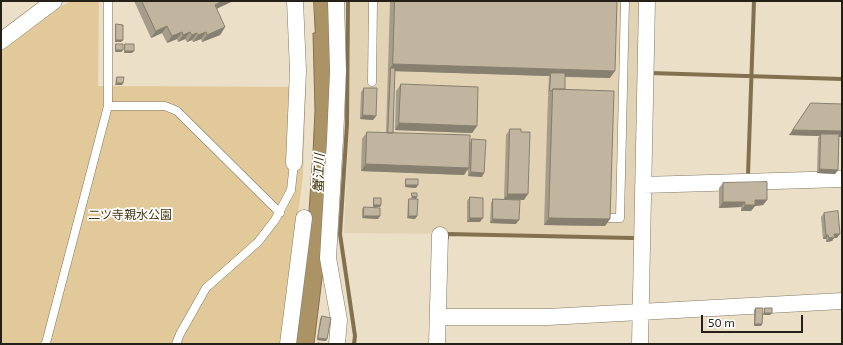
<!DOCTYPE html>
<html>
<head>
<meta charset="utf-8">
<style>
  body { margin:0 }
  #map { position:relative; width:843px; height:345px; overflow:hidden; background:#ebdfc7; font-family:"Exo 2",sans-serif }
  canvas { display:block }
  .frame { position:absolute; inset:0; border:2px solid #242017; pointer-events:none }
  .scale { position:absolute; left:701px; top:315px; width:102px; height:18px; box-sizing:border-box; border:2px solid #242017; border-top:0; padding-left:5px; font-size:12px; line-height:14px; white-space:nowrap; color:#242017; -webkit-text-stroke:3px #fff; paint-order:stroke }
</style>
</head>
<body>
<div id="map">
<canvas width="843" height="345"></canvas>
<div class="frame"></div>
<div class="scale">50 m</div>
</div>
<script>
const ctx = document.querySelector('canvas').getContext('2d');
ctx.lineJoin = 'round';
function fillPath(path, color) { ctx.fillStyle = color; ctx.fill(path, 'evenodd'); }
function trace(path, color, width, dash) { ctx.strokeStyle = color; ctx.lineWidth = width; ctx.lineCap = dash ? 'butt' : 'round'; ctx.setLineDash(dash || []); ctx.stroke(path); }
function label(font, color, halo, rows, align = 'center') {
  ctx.font = font + ' "Exo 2","Noto Sans JP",sans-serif'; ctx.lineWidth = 3.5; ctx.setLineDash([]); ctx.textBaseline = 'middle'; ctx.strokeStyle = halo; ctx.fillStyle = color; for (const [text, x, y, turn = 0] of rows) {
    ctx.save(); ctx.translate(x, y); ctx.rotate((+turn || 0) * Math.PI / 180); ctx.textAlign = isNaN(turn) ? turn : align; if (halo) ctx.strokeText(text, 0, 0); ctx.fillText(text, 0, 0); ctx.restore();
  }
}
fillPath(new Path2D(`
  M350,1H642L637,236L344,233L349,124Z`), '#e2d3b5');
fillPath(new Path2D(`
  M71,1H99L98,86L306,87L303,176L280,344H1V50L55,10Z`), '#e1c99a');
const water = new Path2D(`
  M314,1H330L332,71L325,254L314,344H296L306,255L313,153L315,110L313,33H315Z`);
fillPath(water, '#ab9365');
trace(water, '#82704e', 1);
trace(new Path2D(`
  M348,1L347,124L340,234L355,336L354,344
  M650,73L842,79
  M748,175L754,1
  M447,238V234L633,238`), '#82704e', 4);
const lane = new Path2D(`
  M372,82L373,1
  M108,106V1
  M605,218H620L625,1
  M45,344L46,343L108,106H165L177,111L280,213
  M176,344L180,334L206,288L258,242L275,220L291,190L294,163`);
const street = new Path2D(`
  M336,1L338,71L335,140L328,258L339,320L337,344
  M1,41L54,1
  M294,163L298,70L295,1
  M643,185L842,179
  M438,317H548L842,301
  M288,344L304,218
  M437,344L440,235
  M640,344L647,1`);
trace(lane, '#837863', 9);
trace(street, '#837863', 17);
trace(lane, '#fff', 8);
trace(street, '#fff', 16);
fillPath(new Path2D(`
  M134,1H233L216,9L225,27L220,35L202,42L201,39L193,42L192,40L187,42L185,39L178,42L177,39L167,43L162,33L151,38Z
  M390,1H617L610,78L565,77V89L610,219L605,226L544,225L548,96L549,95H548L549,76L394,71L393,133L470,142L472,139L482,177L468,176V168L464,175L361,171L362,139L367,132L386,133Z
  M116,24L123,40L121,42H115V26Z
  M116,44L123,50L121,52H115V46Z
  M125,44L132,53H124V46Z
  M117,77L123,83L122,85H115L116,79Z
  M401,84L477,126L472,133L395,130L396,91Z
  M364,88L376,116L373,120L360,119L361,92Z
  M811,103L839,137L838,170L835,174L817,173L818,138L819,136L789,135Z
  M510,129L524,200L505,199L516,224L490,223L491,203L493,199H504L506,135Z
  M406,179L416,188L405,187V181Z
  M723,183L767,200L763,205L755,206L751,211H741V207L719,208V188Z
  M470,197L480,222H467V201Z
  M374,198L381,205L380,207H373V200Z
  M409,199L417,216L415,219L407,218L408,201Z
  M364,207L378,219L362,218V209Z
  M824,213L837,238H834L832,241L826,242V239H823L821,217Z
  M756,308L762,324L761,326H754V310Z
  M765,308L770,315H763L764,310Z
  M322,316L327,339L326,341L317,340L320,319Z`), '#a69c89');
fillPath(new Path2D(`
  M222,1H233L210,12L215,5Z
  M167,26L162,33L151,38L156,31Z
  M225,27L220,35L202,42L207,35Z
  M182,32L177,39L167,43L172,36Z
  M190,32L185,39L178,42L183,35Z
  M206,32L201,39L193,42L198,35Z
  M197,33L192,40L187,42L192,35Z
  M116,40H123L121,42H115Z
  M116,50H123L121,52H115Z
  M125,51H134L132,53H124Z
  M393,64L615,71L610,78L551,76V73L549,76L391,71V68L388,71Z
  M117,83H123L122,85H115Z
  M363,115L376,116L373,120L360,119Z
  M399,123L477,126L472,133L395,130Z
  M793,130L842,131V137L821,136V134L819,136L789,135Z
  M366,164L469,168L464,175L361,171Z
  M820,169L838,170L835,174L817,173Z
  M471,172L484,173L482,177L468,176Z
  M406,185H418L416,188L405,187Z
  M508,194H528L524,200L504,199Z
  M412,196L417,197L416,199L411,198Z
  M755,200H767L763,205L755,206L751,211H741L745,205Z
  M723,202H745L741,207L719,208Z
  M374,205H381L380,207H373Z
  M364,216H380L378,219L362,218Z
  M409,216H417L415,219L407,218Z
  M470,218H483L480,222H467Z
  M549,218L610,219L605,226L544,225Z
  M493,219L519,220L516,224L490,223Z
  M834,234H840L837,238H834L832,241L826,242L829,238Z
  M826,235H828L826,239H823Z
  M765,313H772L770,315H763Z
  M755,324H762L761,326H754Z
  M318,338L327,339L326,341L317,340Z`), '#877f6f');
const building = new Path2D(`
  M142,1H222L215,5L225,27L207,35L206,32L198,35L197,33L192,35L190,32L183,35L182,32L172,36L167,26L156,31Z
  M395,1H617L615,71L393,64Z
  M116,24L123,25V40H116Z
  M116,44H123V50H116Z
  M125,44H134V51H125Z
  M391,68H395L393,133H388Z
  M551,73H565V89H553L551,91H550Z
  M117,77H124L123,83H117Z
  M401,84L478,87L477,126L399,123Z
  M364,88H377L376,116L363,115Z
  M553,89L614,91L610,219L549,218Z
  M811,103L842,104V131L793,130Z
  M510,129H521V132H530L528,194H508Z
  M367,132L470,135L469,168L366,164Z
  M821,134H839L838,170L820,169Z
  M472,139L486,140L484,173L471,172Z
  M406,179H418V185H406Z
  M767,182V200H755V205H745V202H723V183Z
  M412,193H417V197L412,196Z
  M470,197L483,198V218H470Z
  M374,198H381V205H374Z
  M409,199H418L417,216H409Z
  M493,199L520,200L519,220L493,219Z
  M364,207L380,208V216H364Z
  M838,211L840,234H834L835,237L829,238L828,235H826L824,213Z
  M756,308H763L762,324H755Z
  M765,308H772V313H765Z
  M322,316L331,318L327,339L318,338Z
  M318,343L325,344H318Z`);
fillPath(building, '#c1b59f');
trace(building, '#877f6f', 1);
label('12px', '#493811', '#fff', [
  ["二ツ寺親水公園",130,215]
]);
label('italic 13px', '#3b2a01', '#fff', [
  ["蟹江川",319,173,-88]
]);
</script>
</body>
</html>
